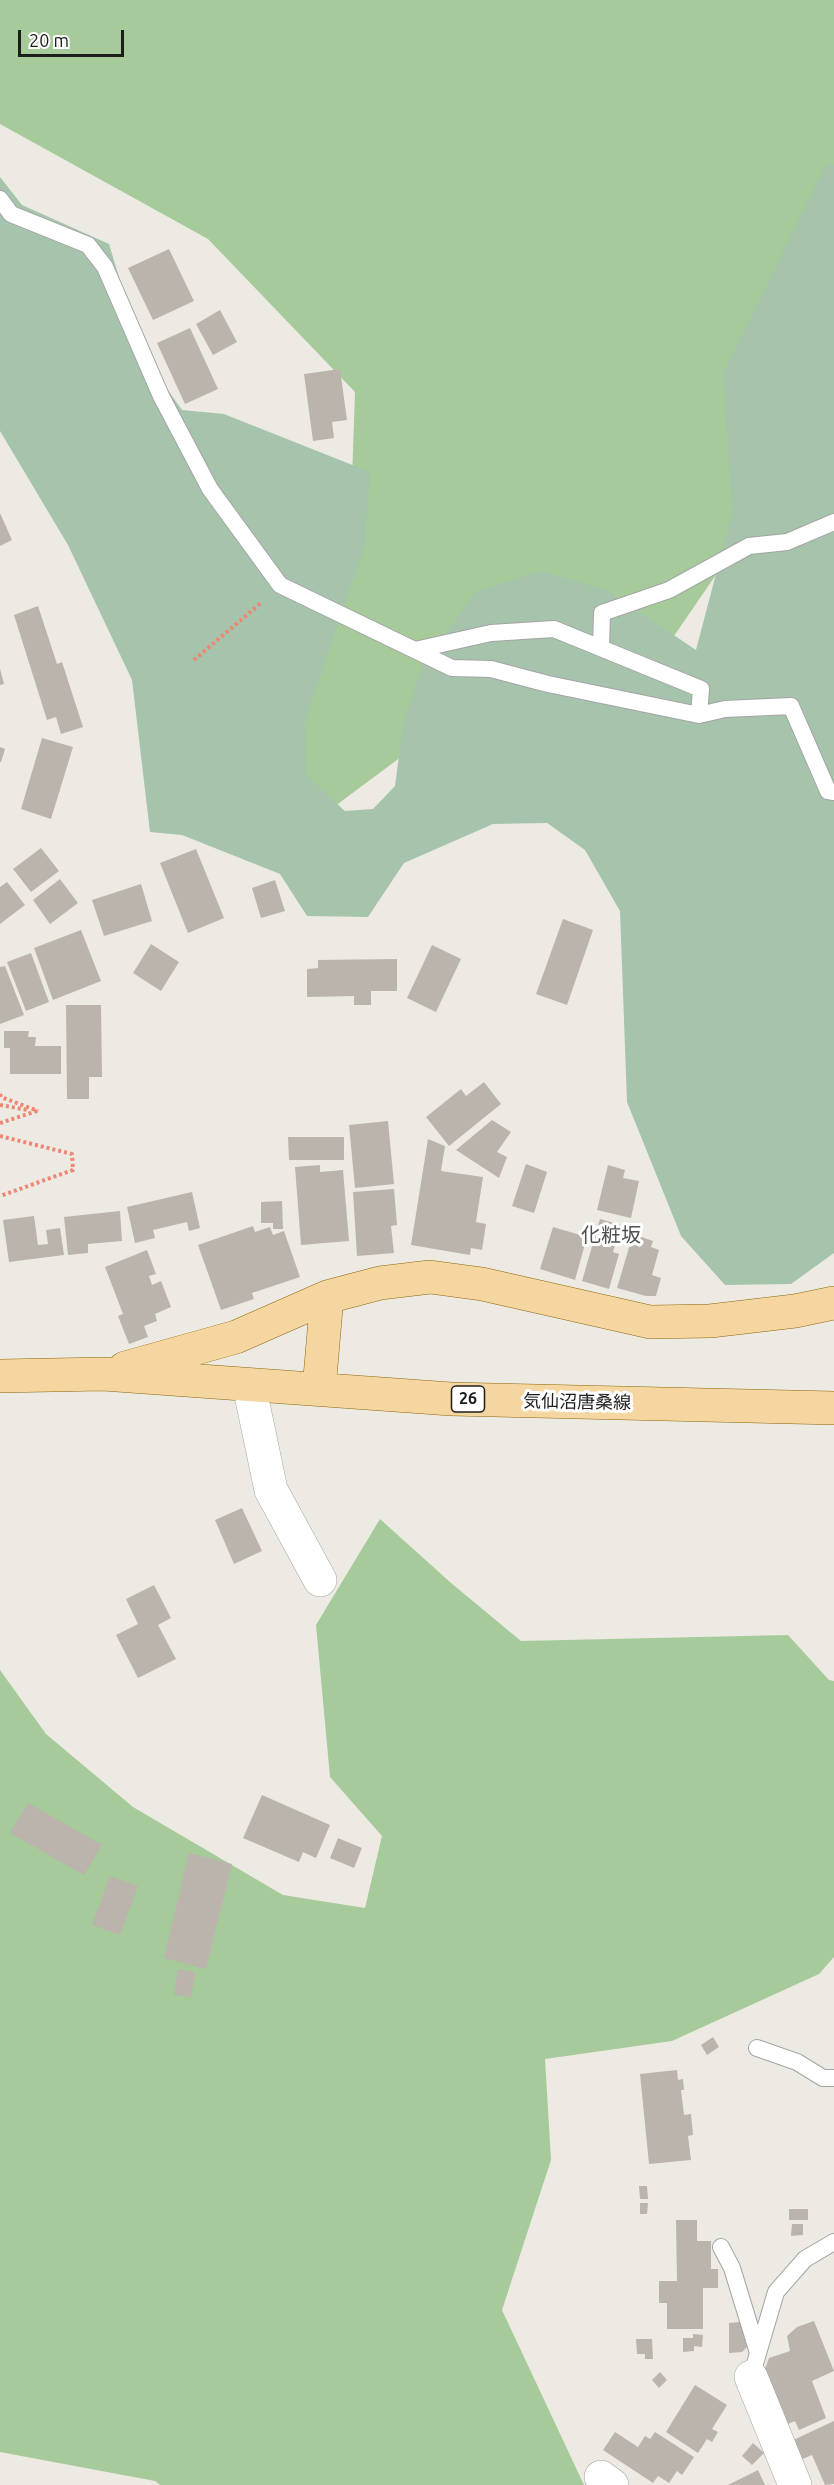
<!DOCTYPE html>
<html>
<head>
<meta charset="utf-8">
<style>
  body { margin:0 }
  #map { position:relative; width:834px; height:2485px; overflow:hidden; background:#edeae3; font-family:Ubuntu,sans-serif }
  canvas { display:block }
  .scale { position:absolute; left:18px; top:30px; width:106px; height:27px; box-sizing:border-box; border:3px solid #1d1d1d; border-top:0; padding-left:8px; font-size:18px; line-height:21px; white-space:nowrap; color:#1d1d1d; -webkit-text-stroke:4px #fff; paint-order:stroke }
</style>
</head>
<body>
<div id="map">
<canvas width="834" height="2485"></canvas>
<div class="scale">20 m</div>
</div>
<script>
const ctx = document.querySelector('canvas').getContext('2d');
ctx.lineJoin = 'round';
function fillPath(path, color) { ctx.fillStyle = color; ctx.fill(path, 'evenodd'); }
function trace(path, color, width, dash) { ctx.strokeStyle = color; ctx.lineWidth = width; ctx.lineCap = dash ? 'butt' : 'round'; ctx.setLineDash(dash || []); ctx.stroke(path); }
function label(font, color, halo, rows, align = 'center') {
  ctx.font = font + ' Ubuntu,"Noto Sans JP",sans-serif'; ctx.lineWidth = 6; ctx.setLineDash([]); ctx.textBaseline = 'middle'; ctx.strokeStyle = halo; ctx.fillStyle = color; for (const [text, x, y, turn = 0] of rows) {
    ctx.save(); ctx.translate(x, y); ctx.rotate((+turn || 0) * Math.PI / 180); ctx.textAlign = isNaN(turn) ? turn : align; if (halo) ctx.strokeText(text, 0, 0); ctx.fillText(text, 0, 0); ctx.restore();
  }
}
fillPath(new Path2D(`
  M0,0H834V403L599,745L472,704L319,818L258,756L349,567L355,392L208,239L0,124Z
  M380,1519L451,1583L521,1641L788,1635L829,1680L834,1681V1957L819,1974L672,2041L545,2059L551,2160L502,2310L584,2485H160L155,2481L0,2452V1670L46,1734L133,1807L283,1895L365,1908L382,1836L330,1777L316,1625Z`), '#a6ca9a');
fillPath(new Path2D(`
  M827,163L834,165V1253L791,1284L725,1285L681,1236L627,1102L620,911L585,850L547,823L493,824L404,863L368,917L307,916L280,874L182,835L150,832L132,680L68,545L0,431V177L22,205L109,244L142,354L182,410L224,414L370,472L365,545L305,721L306,775L345,811L373,809L395,786L403,726L422,666L476,591L541,571L608,591L696,650L732,513L723,373Z`), '#a6c4ac');
fillPath(new Path2D(`
  M169,249L194,301L153,320L128,268Z
  M220,310L237,342L213,355L196,324Z
  M190,328L218,389L185,404L157,343Z
  M340,369L347,420L332,422L334,438L313,441L304,374Z
  M0,513L12,540L0,546Z
  M38,606L57,664L62,662L83,727L61,734L56,717L47,720L14,615Z
  M0,669L4,684L0,685Z
  M42,738L73,747L51,819L21,809Z
  M0,747L5,749L1,762H0Z
  M41,848L59,871L31,892L13,869Z
  M196,849L224,918L188,933L160,863Z
  M60,879L78,903L50,924L33,900Z
  M275,880L285,911L261,918L252,888Z
  M7,882L25,905L0,924V887Z
  M141,884L152,921L104,936L92,900Z
  M563,919L593,930L567,1005L536,994Z
  M81,930L101,981L53,1000L34,948Z
  M151,944L179,962L161,991L133,973Z
  M432,945L461,959L436,1012L407,998Z
  M31,953L49,1002L26,1011L7,962Z
  M397,959V991H371V1005H354V996L307,997V969L318,968V960Z
  M5,966L24,1015L0,1024V967Z
  M66,1005H101L102,1077H89V1099H67Z
  M4,1031H29L28,1037H36L35,1046H61V1074H10V1048H4Z
  M484,1082L501,1104L449,1146L426,1117L461,1089L466,1096Z
  M492,1120L511,1132L497,1152L507,1157L499,1178L456,1150Z
  M388,1121L394,1184L355,1188L349,1125Z
  M288,1137H344V1160H289Z
  M428,1139L445,1146L441,1171L483,1177L476,1222L486,1224L482,1250L471,1248L470,1255L411,1245Z
  M526,1164L547,1172L534,1213L512,1206Z
  M320,1165V1172L343,1170L349,1241L301,1245L295,1167Z
  M608,1165L625,1170L623,1178L639,1181L631,1218L597,1210Z
  M394,1189L397,1225L391,1226L394,1253L357,1256L353,1192Z
  M192,1192L200,1228L189,1231L187,1222L153,1230L155,1238L135,1243L127,1207Z
  M282,1201L283,1229H273V1223H261V1202Z
  M120,1211L122,1241L88,1244V1253L68,1255L64,1217Z
  M34,1216L38,1245L48,1244L46,1230L60,1228L64,1255L9,1262L3,1220Z
  M600,1219L621,1225L613,1252L619,1254L609,1289L582,1281Z
  M253,1226L255,1232L270,1227L273,1235L284,1231L300,1277L252,1293L254,1299L221,1310L198,1245Z
  M553,1227L587,1237L575,1280L540,1269Z
  M633,1234L653,1241L651,1247L659,1250L652,1275L661,1278L656,1296H646L617,1288Z
  M147,1250L156,1274L149,1276L152,1285L161,1281L171,1307L155,1314L157,1321L144,1326L148,1337L129,1344L118,1316L123,1314L105,1267Z
  M242,1508L262,1551L234,1564L215,1520Z
  M154,1585L171,1618L158,1625L176,1659L138,1678L116,1635L138,1624L126,1599Z
  M262,1795L330,1825L316,1858L303,1852L299,1862L243,1838Z
  M28,1803L102,1845L84,1875L10,1833Z
  M338,1838L362,1848L354,1868L330,1858Z
  M189,1853L232,1864L206,1969L164,1958Z
  M110,1876L138,1886L120,1935L92,1925Z
  M178,1969L195,1972L191,1997L174,1995Z
  M713,2037L719,2047L707,2055L701,2045Z
  M677,2070L678,2080L683,2079L684,2090H681L684,2115L691,2114L693,2135L688,2136L691,2160L649,2164L640,2074Z
  M639,2186H647L648,2199H640Z
  M640,2203H648L647,2214H640Z
  M789,2209H808V2220H789Z
  M676,2220H697V2241H711V2269H718V2288H703V2329H667V2303H659V2281H677Z
  M792,2224H803V2235L791,2236Z
  M814,2321L834,2371L812,2381L826,2418L799,2430L795,2421L783,2426L763,2374L769,2358L790,2351L787,2336L797,2327Z
  M740,2322L747,2347L742,2352L729,2353V2323Z
  M693,2334L703,2335L702,2347L694,2346V2351L683,2352V2338H693Z
  M636,2339H652L653,2359H645V2354H637Z
  M660,2372L667,2380L659,2388L652,2380Z
  M695,2385L727,2405L712,2429L718,2432L712,2442L707,2439L698,2453L666,2432Z
  M834,2421V2484L825,2485L812,2455L798,2461L789,2442Z
  M615,2432L638,2447L645,2436L650,2439L655,2432L694,2457L682,2475L677,2471L669,2483L658,2476L653,2483L603,2450Z
  M753,2443L764,2453L752,2465L742,2456Z
  M758,2470L765,2485H728Z`), '#bab4ad');
const lane = new Path2D(`
  M0,199L11,214L88,245L105,267L161,396L210,489L280,585L452,668L491,669L548,684L699,715L725,709L791,706L828,791L834,792
  M601,648L602,613L669,590L749,546L787,542L834,522
  M415,650L491,633L554,629L701,689L699,715
  M757,2048L797,2062L823,2078H834
  M721,2247L732,2268L758,2353
  M751,2377L776,2292L805,2259L834,2242`);
const street = new Path2D(`
  M249,1385L271,1490L320,1580
  M751,2377L795,2485
  M601,2477L612,2485`);
const primary = new Path2D(`
  M125,1368L236,1337L327,1297
  M0,1376L103,1374L451,1399L834,1408
  M319,1389L327,1297L380,1283L430,1277L482,1284L650,1322L710,1321L795,1311L834,1303`);
trace(lane, '#a4a4a4', 18);
trace(street, '#a4a4a4', 34);
trace(primary, '#8b680a', 34);
trace(new Path2D(`
  M194,660L262,602
  M0,1094L1,1097L38,1111
  M0,1105L28,1110
  M0,1123L37,1111
  M0,1136L72,1154L73,1170L0,1196`), '#f08672', 4, [3, 3]);
trace(lane, '#fff', 16);
trace(street, '#fff', 33);
trace(primary, '#f5d5a0', 33);
for (const [x, y, w] of [
  [468,1399,33]
]) { const box = new Path2D(); box.roundRect(x - w / 2, y - 13, w, 26, 4.5); ctx.fillStyle = '#fff'; ctx.fill(box); trace(box, '#1d1d1d', 1.5); }
label('bold 16px', '#1d1d1d', null, [
  ["26",468,1399]
]);
label('18px', '#1d1d1d', '#fff', [
  ["気仙沼唐桑線",577,1402,1]
]);
label('20px', '#505050', '#fff', [
  ["化粧坂",611,1235]
]);
</script>
</body>
</html>
